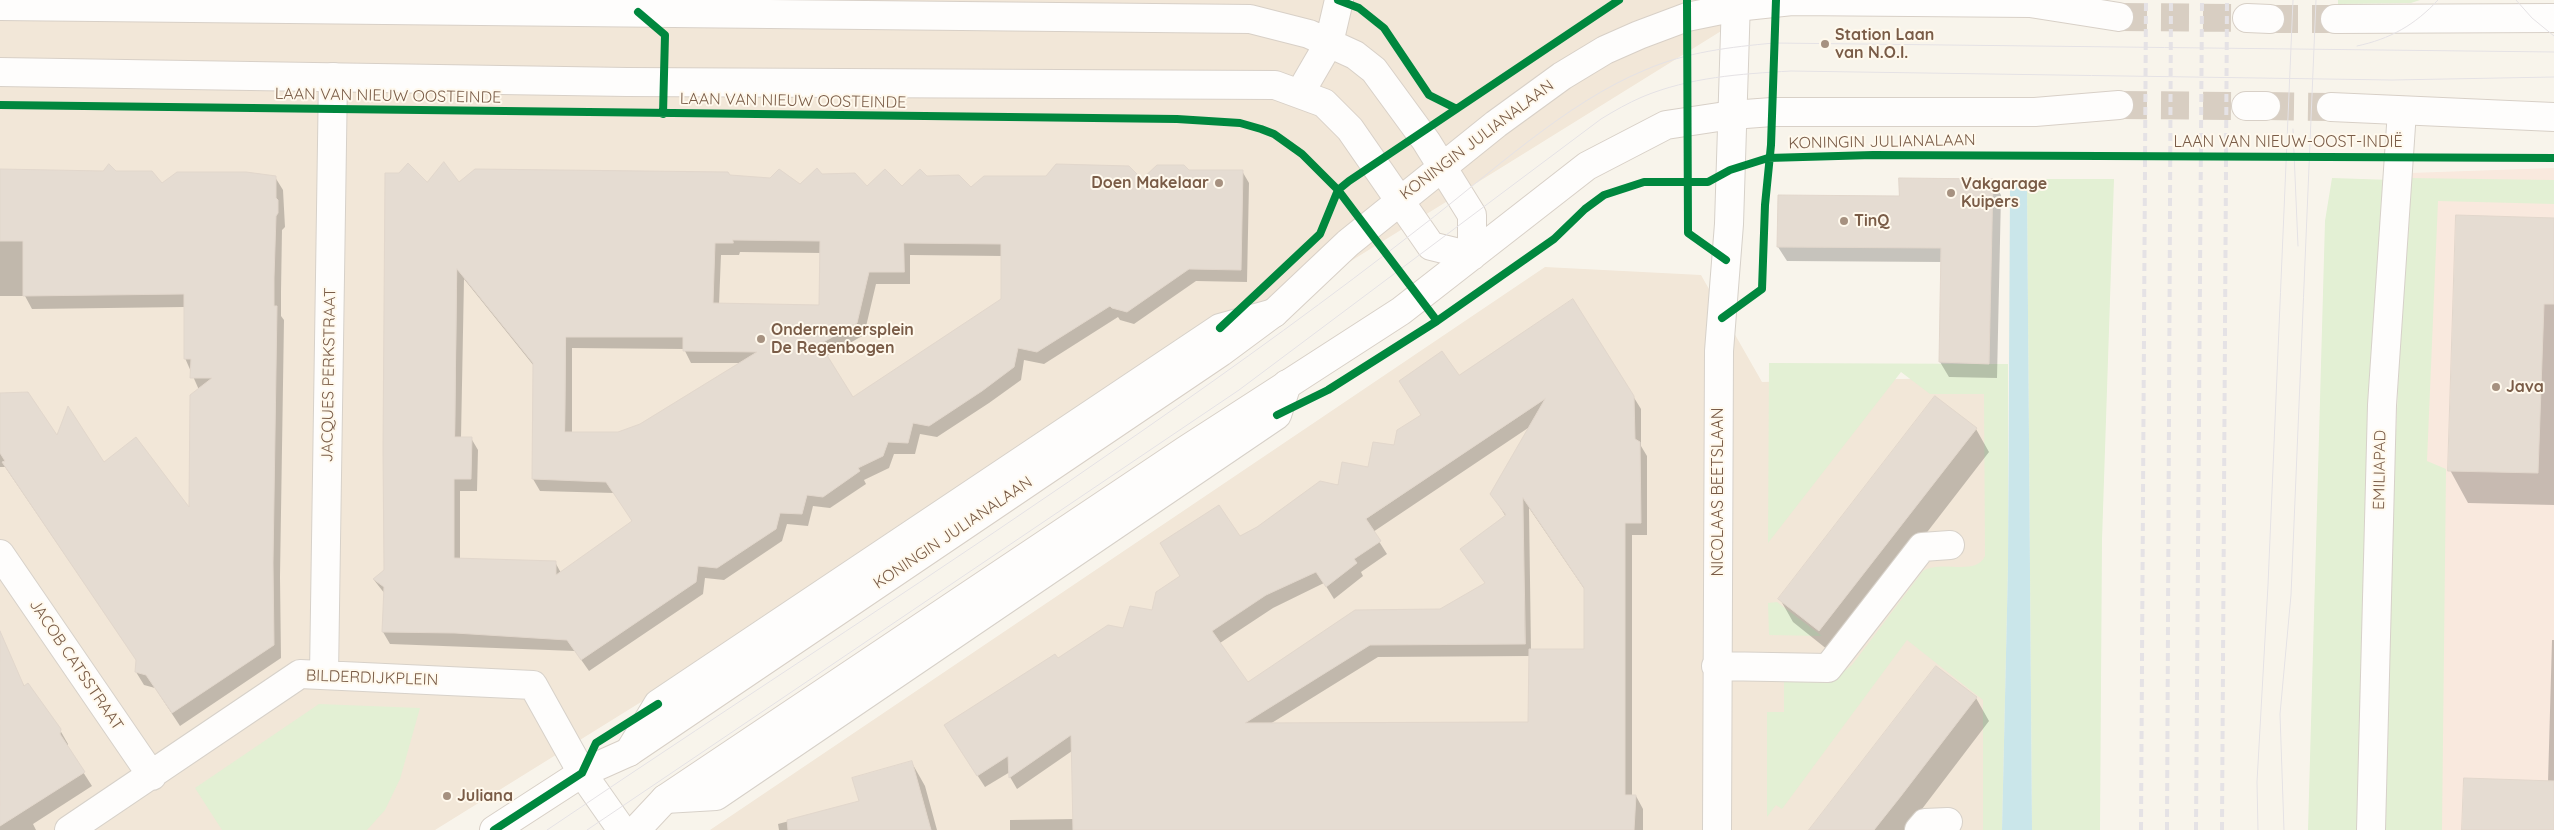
<!DOCTYPE html>
<html>
<head>
<meta charset="utf-8">
<style>
  body { margin:0 }
  canvas { display:block; background:#f8f4eb }
</style>
</head>
<body>
<canvas width="2554" height="830"></canvas>
<script>
const ctx = document.querySelector('canvas').getContext('2d');
ctx.lineJoin = 'round';
function fillPath(path, color) { ctx.fillStyle = color; ctx.fill(path, 'evenodd'); }
function trace(path, color, width, dash) { ctx.strokeStyle = color; ctx.lineWidth = width; ctx.lineCap = dash ? 'butt' : 'round'; ctx.setLineDash(dash || []); ctx.stroke(path); }
function label(font, color, halo, rows, align = 'center') {
  ctx.font = font + ' Quicksand,sans-serif'; ctx.lineWidth = 4; ctx.setLineDash([]); ctx.textBaseline = 'middle'; ctx.strokeStyle = halo; ctx.fillStyle = color; for (const [text, x, y, turn = 0] of rows) {
    ctx.save(); ctx.translate(x, y); ctx.rotate((+turn || 0) * Math.PI / 180); ctx.textAlign = isNaN(turn) ? turn : align; if (halo) ctx.strokeText(text, 0, 0); ctx.fillText(text, 0, 0); ctx.restore();
  }
}
fillPath(new Path2D(`
  M0,0H1725L1726,28L435,830H0Z
  M1545,267L1701,275L1762,382L1994,377L1996,830H710Z`), '#f2e7d8');
fillPath(new Path2D(`
  M2554,168V830H2382L2410,173Z`), '#f9e9de');
fillPath(new Path2D(`
  M2338,0H2420L2411,3L2338,4Z
  M2332,178L2392,180L2360,830H2308L2325,221Z
  M2407,178L2554,180V204L2438,201L2427,461L2446,469L2442,830H2379Z
  M2041,179H2114L2102,540L2100,830H2032L2027,185Z
  M1769,363L2008,364V566L2002,830H1983V700L1907,640L1782,809L1776,805L1767,817V712H1784V681L1838,676L1852,665L1923,571C1942,559 1975,577 1985,556L1984,394H1930L1901,372L1768,543Z
  M1777,602L1822,636L1769,635L1768,603Z
  M319,704L420,708L400,779L385,810L367,830H222L195,788Z`), '#e3f0d4');
fillPath(new Path2D(`
  M2010,183L2027,185L2032,830H2002L2008,566Z`), '#cae6ea');
fillPath(new Path2D(`
  M0,171L115,172L162,185L275,177L283,190L285,227L282,230L281,292V316L284,320L280,577L281,658L180,726L155,688L144,685L136,672L138,662L5,467H0V394L57,438L191,511L199,390L185,358V307L32,309L25,296H0Z
  M1188,171H1242L1249,183L1247,282L1196,281L1134,324L1120,320L1118,317L1044,364L1024,360L1021,380L989,403L937,437L920,434L915,454H894L889,468L864,480L866,484L830,508L813,506L808,526L787,524L782,541L724,580L705,578L703,594L589,671L575,651L390,644L383,632L385,594L374,580L386,570L427,183L730,176L800,186L822,176L867,188H902L926,177L971,189L1142,181ZM740,252L821,253V306L719,305L721,255H739ZM910,255L1002,256V300L853,399L827,356L864,335L876,284H910ZM464,279L534,366L533,479L540,491L614,493L633,522L561,573L555,562L460,560V491H477L478,450L471,438H461ZM572,348L684,349L691,363H740L641,425L618,434L572,433Z
  M1993,181L2001,195L1997,378L1949,377L1940,362L1942,262L1787,261L1778,247L1900,198Z
  M2554,219V505L2468,503L2450,470Z
  M1459,377L1633,396L1641,409V446L1647,456V535H1632V796H1636L1643,809V830H1010V820L1074,819L1072,751L1017,789L1010,777V772L985,787L953,738L1057,660L1124,630L1153,611L1239,537L1369,468L1395,447ZM1531,426L1492,494L1506,517L1462,549L1486,584L1440,611L1248,684L1220,643L1273,608L1324,583L1334,599L1363,576L1361,572L1387,554L1373,532ZM1529,508L1585,590L1586,650L1531,651ZM1530,656L1529,723L1270,724L1378,657Z
  M1976,429L1989,452L1833,654L1793,622L1780,599Z
  M2552,640H2554V830H2463L2548,782Z
  M0,646L25,687L60,730L68,744L67,747L92,786L33,824L36,830H0Z
  M1976,698L1989,721L1906,830H1811Z
  M912,763L925,786L937,830H779L778,824L860,802Z`), '#0003');
const building = new Path2D(`
  M444,162L459,182L475,169L728,172L730,175L770,178L779,169L800,184L817,168L822,174L855,173L867,186L885,169L902,186L920,169L927,176L959,175L971,187L984,176H1046L1056,164L1129,166L1142,179L1157,165H1184L1189,170H1243L1241,270L1189,269L1127,312L1112,308L1110,306L1037,352L1018,348L1014,367L982,391L929,426L913,423L908,443L888,442L883,456L858,468L860,471L823,497L807,495L802,514L780,513L776,529L717,568L698,566L696,582L581,660L567,640L455,633L382,632L384,587L373,579L384,570L383,449L385,173H399L408,163L427,182ZM733,240L820,241L819,305L713,303L715,243H733ZM904,243L1001,244V299L853,397L820,344L857,323L869,272H904ZM457,269L533,363L532,479L606,482L632,521L556,575V561L454,558V479H471L472,437H455ZM566,337H683V351L757,352L640,424L618,432H565Z
  M109,164L116,171H152L162,183L177,172H246L276,176V198L278,200V213L276,216L274,278V306H277L273,563L274,645L172,713L146,675L135,672L136,660L2,462L5,461L0,453V393L28,392L57,435L68,406L104,462L136,437L189,507L190,395L212,378H190L191,359H184V294L23,296V241H0V169L103,171Z
  M1899,178L1993,179L1989,364L1939,362L1941,248L1777,247L1778,195L1899,196Z
  M2456,215L2554,218V304H2544L2538,473L2448,471Z
  M1573,299L1634,396L1635,439L1640,442L1641,523H1625V795H1636L1634,830H1073L1071,735L1009,778L1008,756L977,776L944,725L1055,654L1058,658L1108,625L1123,628L1130,606L1152,610L1156,592L1180,576L1160,543L1219,505L1240,536L1257,527L1320,481L1338,485L1342,462L1368,467L1373,442L1394,445L1397,430L1421,415L1399,381L1442,351L1459,375ZM1545,399L1490,494L1506,515L1460,549L1485,583L1440,609L1355,610L1248,682L1212,631L1266,595L1316,572L1326,587L1357,563L1354,559L1381,541L1366,519ZM1523,498L1584,588V649H1529L1528,722L1245,723L1370,645L1525,644Z
  M1935,396L1977,428L1819,631L1778,599Z
  M0,631L24,686L28,683L61,729L60,734L85,772L0,826Z
  M1936,666L1977,697L1901,796L1874,830H1809Z
  M912,761L931,830H788L787,820L859,801L852,778Z
  M2464,778L2554,781V830H2462Z`);
fillPath(building, '#e5dcd2');
trace(building, '#e2d7cc', 1);
trace(new Path2D(`
  M2119,17L2247,18
  M2270,19H2335
  M2119,105L2246,106
  M2266,106L2331,107`), '#d8cec2', 28, [28, 14]);
const street = new Path2D(`
  M0,554L152,776
  M1716,666L1828,668L1922,547L1950,545
  M324,674L333,77
  M629,752L658,704L1220,328L1274,313
  M665,799L716,796L1277,415L1287,384
  M69,830L300,674L533,685L582,773L622,830
  M1717,830L1719,351L1729,224L1736,0
  M1919,830L1925,823L1948,822
  M2371,830L2382,405L2402,111`);
const secondary = new Path2D(`
  M0,6L1250,19L1309,34L1355,55L1374,70L1426,141L1472,215V256
  M2247,18L2270,19
  M2335,19L2554,18
  M0,72L627,82L1275,85L1324,103L1350,129L1431,246L1472,256
  M1300,93L1329,43L1339,0
  M2246,106H2266
  M2331,107L2554,117
  M494,830L582,773L629,752L1221,352L1275,312L1348,243L1496,124L1562,76L1605,50L1639,35L1687,17L1736,7L1792,1L2030,3L2119,17
  M636,830L665,799L1186,450L1401,311L1587,166L1666,125L1732,115L1772,112H2035L2119,105`);
trace(street, '#d7d1c9', 30);
trace(secondary, '#d8d0c7', 30);
trace(street, '#fefdfc', 28);
trace(secondary, '#fefdfc', 28);
trace(new Path2D(`
  M2516,0L2532,18L2554,36
  M2357,46C2390,39 2415,25 2438,0
  M2293,129L2298,246
  M547,830C745,696 946,568 1142,431C1237,365 1331,297 1422,226C1490,174 1565,103 1645,70C1686,52 1731,47 1774,43L2554,52
  M587,830L1239,390L1601,119C1614,111 1628,103 1642,97C1690,77 1740,74 1791,71L2392,80L2554,77
  M2258,830L2257,782L2268,585L2293,0
  M2284,830L2280,714L2291,595L2316,0`), '#e5e2e5', 1);
trace(new Path2D(`
  M2141,830L2146,0
  M2167,830L2171,0
  M2196,830L2202,0
  M2222,830L2227,0`), '#e5e2e5', 4, [8, 5]);
trace(new Path2D(`
  M1338,0L1359,8L1384,28L1429,95L1455,108
  M1687,0L1688,233L1726,260
  M638,12L665,35L663,114
  M0,105L1177,119L1240,123L1261,129L1274,134L1302,154L1338,190L1437,321
  M1722,318L1762,289L1765,205L1771,145L1776,0
  M1220,328L1320,234L1338,190L1349,181L1619,0
  M1277,415L1328,390L1437,321L1554,239L1585,209L1604,195L1644,182H1708L1730,170L1768,158L1873,155L2554,158
  M494,830L582,773L596,743L658,704`), '#00873e', 8);
for (const [x, y, r, color] of [
  [1825,44,5,"#a69180"],
  [1219,183,5,"#a69180"],
  [1951,193,5,"#a69180"],
  [1844,221,5,"#a69180"],
  [761,339,5,"#a69180"],
  [2496,387,5,"#a69180"],
  [447,796,5,"#a69180"]
]) { const dot = new Path2D(); dot.arc(x, y, r, 0, 2 * Math.PI); ctx.fillStyle = color; ctx.fill(dot); trace(dot, '#fff9ed', 2); }
label('bold 16px', '#7a5c47', '#fff9ed', [
  ["Station Laan",1835,35],
  ["van N.O.I.",1835,53],
  ["Doen Makelaar",1209,183,"right"],
  ["Vakgarage",1961,184],
  ["Kuipers",1961,202],
  ["TinQ",1854,221],
  ["Ondernemersplein",771,330],
  ["De Regenbogen",771,348],
  ["Java",2506,387],
  ["Juliana",457,796]
], 'left');
label('16px', '#7a5c47', '#fff9ed', [
  ["LAAN VAN NIEUW OOSTEINDE",388,96,1],
  ["LAAN VAN NIEUW OOSTEINDE",793,101,1],
  ["KONINGIN JULIANALAAN",1477,140,-37],
  ["KONINGIN JULIANALAAN",1882,142,-1],
  ["LAAN VAN NIEUW-OOST-INDIË",2288,142],
  ["JACQUES PERKSTRAAT",329,375,-89],
  ["EMILIAPAD",2380,470,-89],
  ["NICOLAAS BEETSLAAN",1718,492,-90],
  ["KONINGIN JULIANALAAN",953,533,-34],
  ["JACOB CATSSTRAAT",76,665,56],
  ["BILDERDIJKPLEIN",372,678,2]
]);
</script>
</body>
</html>
